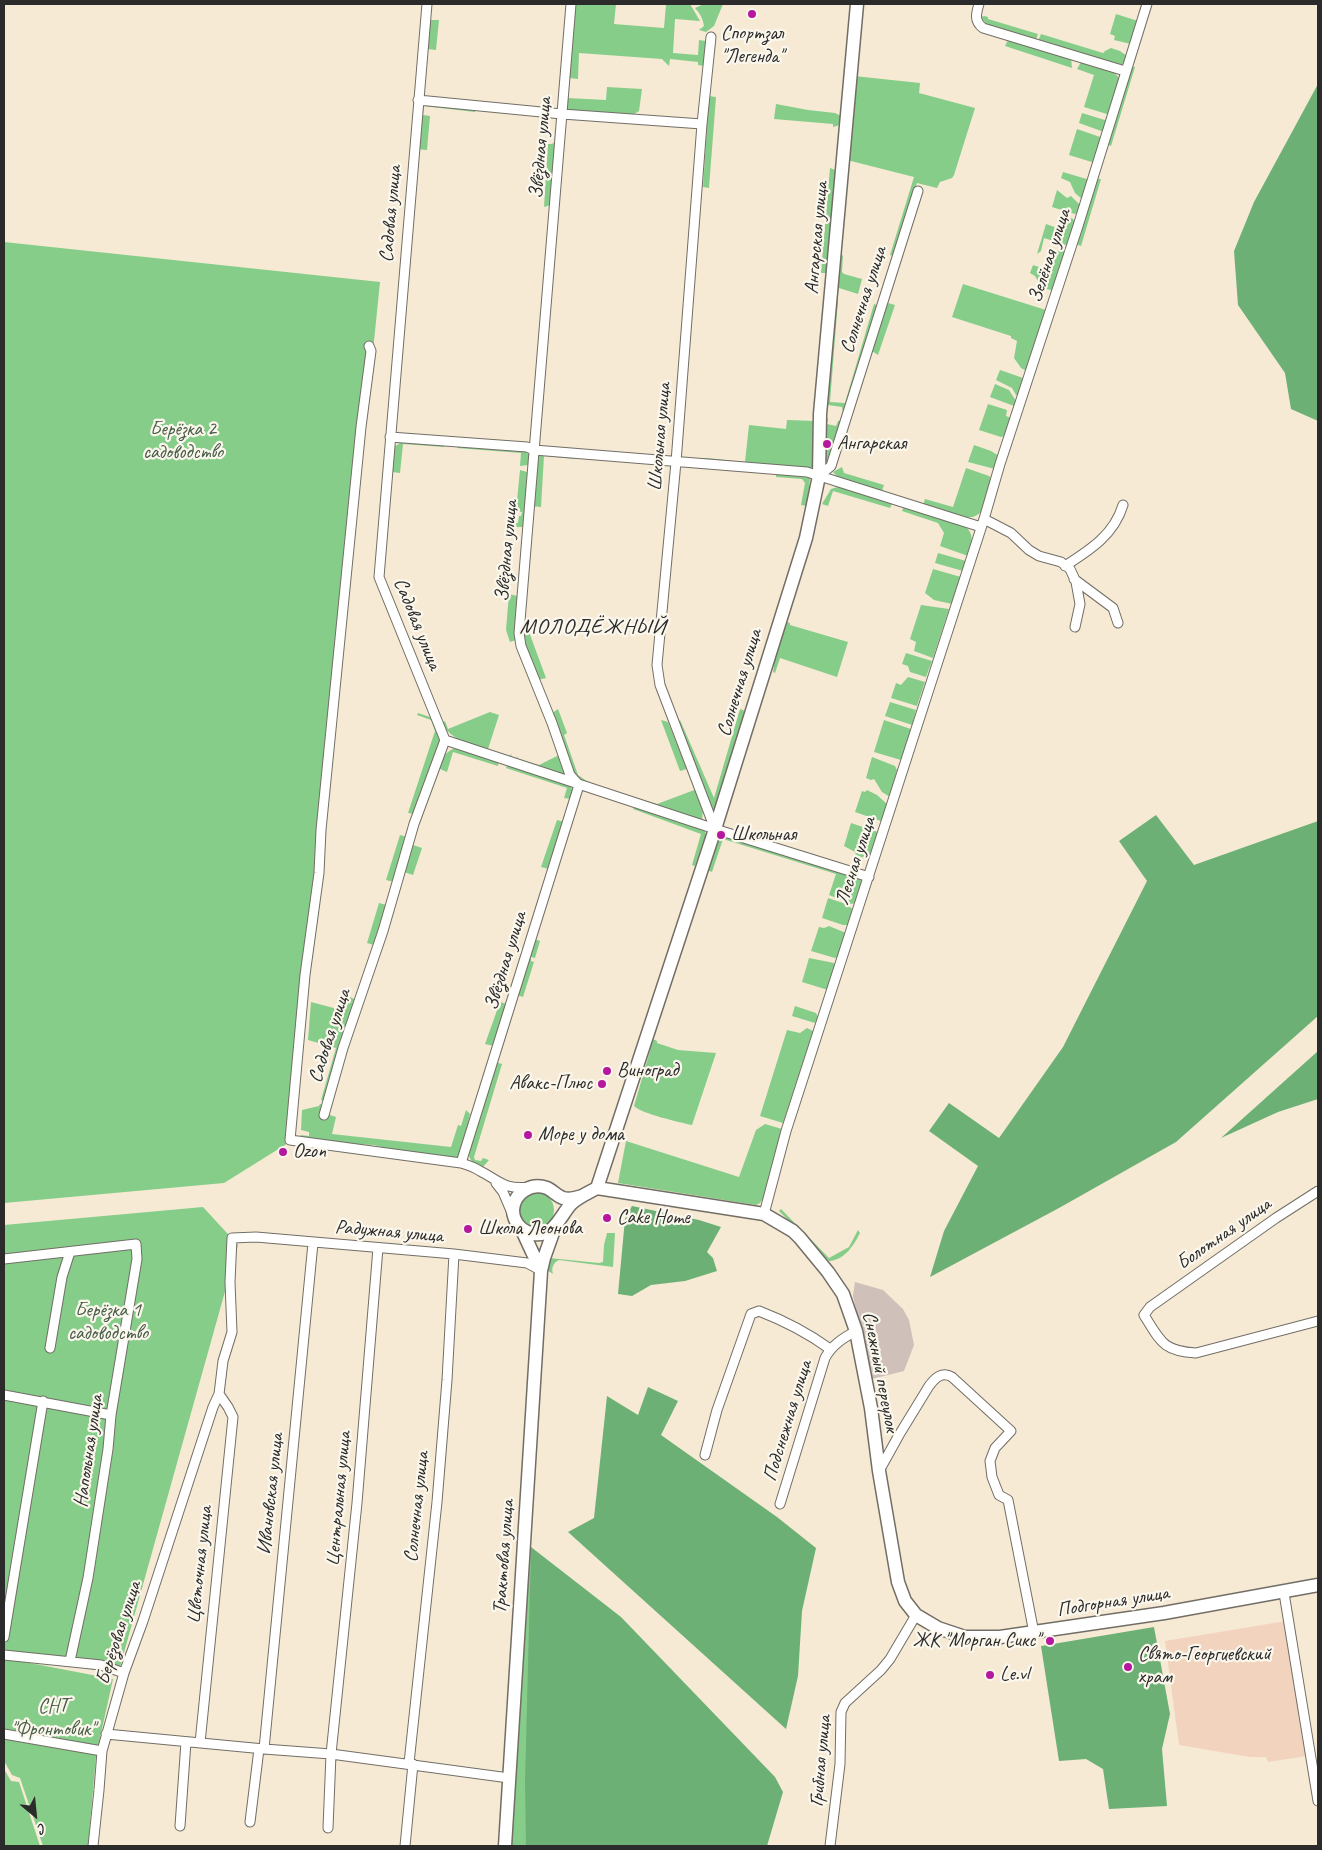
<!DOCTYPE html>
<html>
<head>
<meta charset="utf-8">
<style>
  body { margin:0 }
  #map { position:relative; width:1322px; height:1850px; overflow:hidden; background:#f6ead5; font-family:Caveat,sans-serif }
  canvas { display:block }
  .frame { position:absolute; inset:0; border:5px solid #2b2b2b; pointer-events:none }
  .north { position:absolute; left:10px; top:1790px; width:50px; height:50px; -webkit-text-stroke:4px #fbf7ec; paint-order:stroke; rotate:152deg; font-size:14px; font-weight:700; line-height:20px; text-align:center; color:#2b2b2b }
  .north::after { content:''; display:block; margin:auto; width:18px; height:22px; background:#2b2b2b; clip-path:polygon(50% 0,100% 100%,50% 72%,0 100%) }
</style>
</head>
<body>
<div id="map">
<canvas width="1322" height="1850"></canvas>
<div class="frame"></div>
<div class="north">С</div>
</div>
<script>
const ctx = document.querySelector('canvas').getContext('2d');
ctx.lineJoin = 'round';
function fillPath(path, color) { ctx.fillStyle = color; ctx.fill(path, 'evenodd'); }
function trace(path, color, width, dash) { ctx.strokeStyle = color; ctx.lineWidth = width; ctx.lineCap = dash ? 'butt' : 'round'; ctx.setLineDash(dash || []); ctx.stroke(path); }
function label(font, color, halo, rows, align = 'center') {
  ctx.font = font + ' Caveat,sans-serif'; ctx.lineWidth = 4.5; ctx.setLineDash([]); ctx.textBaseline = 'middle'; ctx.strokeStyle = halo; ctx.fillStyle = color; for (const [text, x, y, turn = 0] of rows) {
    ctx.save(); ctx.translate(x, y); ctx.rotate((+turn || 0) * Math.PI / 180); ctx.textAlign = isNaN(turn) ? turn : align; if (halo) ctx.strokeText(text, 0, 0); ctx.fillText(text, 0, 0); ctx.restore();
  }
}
fillPath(new Path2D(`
  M1286,1621L1307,1756L1268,1762L1266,1757H1250L1179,1745L1165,1641Z`), '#f2d4be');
fillPath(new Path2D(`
  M855,1282L883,1290L903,1309L909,1320L914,1345L904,1371L872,1379L853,1296Z`), '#cfc0ba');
fillPath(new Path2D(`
  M575,4H616L614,24L664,28L666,4H690L700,21L675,19L673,53L698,55L699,40L706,41L704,66L698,65V62L670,59L669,66L662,59L579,53L578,79L569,78Z
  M704,4H723L714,26L706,32L699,30L704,26C703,19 700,13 695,8Z
  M1116,14L1138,21L1131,44L1114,40L1115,36L1110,34Z
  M984,16L988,17V19L1038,34L1036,40L987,25L981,17Z
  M430,20H439L436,50L427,49Z
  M1041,34L1103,53L1105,51L1111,48L1120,51L1127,56L1125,62L1119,66L1038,41Z
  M1008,40L1071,58L1072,68L1005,46Z
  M1081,62C1094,66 1115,68 1120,80L1110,115L1084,107L1094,75L1077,69Z
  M1130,66L1135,67L1111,146L1107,144Z
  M854,76L920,83L919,93L975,108L954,175L952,178L940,182L937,188L917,183L894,256L890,255L914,177L847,160Z
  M607,87L642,89L639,111L631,116L571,111L565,106L567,98L606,100Z
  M709,96L716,97L709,188L703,187Z
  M423,103L476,108L475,112L424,106L423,115L430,116L427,150L416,149Z
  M776,104L808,110L835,113L841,116L840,125L833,127V124L774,119Z
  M1082,113L1108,121L1104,132L1079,123Z
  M1077,129L1103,138L1095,163L1069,155Z
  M556,141L551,205L544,207L548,144H552Z
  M830,168L835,170L827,273H821Z
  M1063,172L1090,180L1083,200L1075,193L1070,182L1061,178Z
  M1096,179H1101L1081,246L1076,244Z
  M1057,190L1067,198L1071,196L1081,206L1080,211L1075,214L1052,207Z
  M1072,218L1076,223L1069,246L1044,238L1041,251L1037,254L1046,224L1063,230L1066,220Z
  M4,242L380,282L293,1140L224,1183L4,1203Z
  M1060,250L1067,252L1055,291L1042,288L1035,276L1030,273L1033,265L1048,270L1054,252Z
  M843,255L842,272L844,274L862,279L858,294L839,288L838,293L835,292L838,257Z
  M963,284L1046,310L1048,312L1028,372L1021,368L1014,358L1017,341L1011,338V336L952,317Z
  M834,298L838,300L830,402L845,403L874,304L879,306L843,413L842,407L828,405L827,411Z
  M888,303L895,305L878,355L872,351L886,304Z
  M1000,370L1026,379L1020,395H1016L1012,388L996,380Z
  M995,384L1009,390L1016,401L1014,406L990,397Z
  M988,404L1007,410L1006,416L1011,418L1006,436L1001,437L979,430Z
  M824,418L828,419L827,424L836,426L838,421L842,420L830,456L825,463Z
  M787,420L815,421L813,466L811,468L685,458H707L745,462L749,425L786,429Z
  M403,441L445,444L444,447L403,444L400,473L392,472L394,447Z
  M974,445L991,451L999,456L995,469L968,462Z
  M458,446L526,451L530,457L528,465L520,466L521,453L457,448Z
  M540,455L576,456L575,459L544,456L541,507L531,506L538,457Z
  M842,467L844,473L884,485L882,491L838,477L833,472Z
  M966,468L989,476L992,479L982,511C968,527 939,510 923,505L925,499L953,507Z
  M520,470L527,472L524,527H515V523H518L519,516H521L522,512L516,511Z
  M776,473L810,478L807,506L801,505L805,483L802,479L776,477Z
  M841,486L893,502L890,508L833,491L828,506L822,504L831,489Z
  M904,506L967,528C975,536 971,545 968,556L940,546L944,533L938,523L902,511Z
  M938,553L966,561L963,571L935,563Z
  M933,569L961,577L952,604L934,600L925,593Z
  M509,594L517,596L516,640L510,642L506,630Z
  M921,605L949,609L933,658L914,651L916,642L910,639Z
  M522,619L530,621L529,632L546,678L537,680L524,645Z
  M785,621L790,623V625L848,642L837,677L780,658L775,673L773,672L774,666L771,665Z
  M906,653L932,661L926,677L910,672L908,666L902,664Z
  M908,677L925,682L917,706L891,698L896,683L901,685Z
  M890,702L916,710L912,725L885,716Z
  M558,709L567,733L564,735L578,775L591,784L657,804L697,789L703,808L702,821L585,783L574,776L551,714Z
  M740,709L745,711L714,809L711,808L677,723L680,720L714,798Z
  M490,712L499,715L488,749L509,756L512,754L510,758C488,751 452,744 442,723L445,721L448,729Z
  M418,713L433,718L440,737V742L414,814L408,813L435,731L431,720L417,715Z
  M661,720L668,722L687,769L680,771Z
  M884,720L911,729L901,760L874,752Z
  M456,748L499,761L498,766L453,752L447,772L438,768C442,759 445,751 456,748Z
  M559,755L565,771L564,775L516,760L517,756L518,759L539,765Z
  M872,757L895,766L897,770L890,797L882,792L874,779L871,780L866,778Z
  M508,764L570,785L573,791L571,799L564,798L567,788L506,768Z
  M867,790L877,795L887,804L881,821L855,812L862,791L865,792Z
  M635,806L704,830L706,834L695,866L692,865L701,834L633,809Z
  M557,820L565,822L549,869L541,867Z
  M851,823L878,832L870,858L867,859L856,855L855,852L844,846Z
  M400,835L407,837L394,882L386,880Z
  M724,836L860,879L863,883L856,903L851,904L829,895L836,874L723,839L712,872L707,870L716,839Z
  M413,845L422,848L413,875L404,872Z
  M828,898L846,904L854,910L848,925H843L822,918Z
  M379,903L387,905L374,945L367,943Z
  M829,926L846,933L838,957L835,958L811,951L819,927L824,928Z
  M534,939L540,941L535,958L531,957V961L534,962L523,997L517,995Z
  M809,958L834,963L835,966L828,990L802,982Z
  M350,997L356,1000L324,1101L321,1100L336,1048L308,1040L311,1002L345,1011Z
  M500,1002L507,1004L494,1046L485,1044Z
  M795,1006L816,1013L818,1017L815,1023L792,1016Z
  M807,1028L813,1031L783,1123L760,1116L787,1030L800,1033Z
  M651,1038L657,1041V1043L678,1050L716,1053L692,1125C679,1122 642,1114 634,1106L650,1051Z
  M495,1062L502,1064L474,1157L475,1160L481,1161L483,1158L489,1160L483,1167C476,1164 469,1162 469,1154Z
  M320,1104L323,1105L327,1114L336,1117L332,1134L451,1147L458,1125L461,1126L466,1110L470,1114C466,1127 467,1150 456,1158L394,1150L374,1145L338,1143L303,1138L300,1135L309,1136V1132L301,1130L302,1110L319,1106Z
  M765,1124L782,1129L766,1194L760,1203L756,1205L618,1183L626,1141L739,1177L756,1130Z
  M518 1210a18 18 0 1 1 36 0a18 18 0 1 1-36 0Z
  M203,1207L238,1245L118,1674L4,1654V1225Z
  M781,1209L829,1258L849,1247L858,1230L860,1233C854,1245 845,1260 829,1261L779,1211Z
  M607,1233H615L613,1267L559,1260C553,1263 551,1268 553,1274L547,1270L549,1258L599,1263L603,1262L604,1245Z
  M524,1545L531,1547L528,1846H507Z
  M4,1658L113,1679L96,1756L88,1846H43L20,1778L12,1775L4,1761Z
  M4,1769L11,1781L19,1782L40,1846H4Z`), '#85cd89');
fillPath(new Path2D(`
  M1318,84V421L1291,409L1285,373L1238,305L1234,251L1254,202Z
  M1156,815L1194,865L1318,821V1016L1176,1142L1059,1208L930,1277L944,1231L978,1166L929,1131L949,1103L999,1138L1063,1047L1147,881L1119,841Z
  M1318,1051V1099L1278,1112L1221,1138Z
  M632,1206L699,1220L721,1227L707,1252L713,1258L717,1271L685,1281L651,1285L632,1296L618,1294L625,1219Z
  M648,1387L678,1401L661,1435L777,1517L816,1548L802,1611L798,1676L786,1729L568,1532L594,1518L607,1396L638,1415Z
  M531,1547L621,1617L775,1777L783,1792L767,1846H526L525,1782Z
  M1154,1627L1170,1714L1162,1749L1167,1806L1109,1809L1103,1769L1086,1759L1059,1761L1041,1646Z`), '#6cb075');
const street = new Path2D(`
  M979,4C976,14 974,21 983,28L1125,71
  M711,37L702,124L676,462L657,665L660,685L715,829
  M418,100L562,114L702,124
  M369,346L371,351L361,427L321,830L319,873L305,975L290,1140L461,1163C468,1165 474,1167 480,1171C500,1181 504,1190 529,1187
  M390,437L527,447L534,450L807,472L981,527
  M819,476L831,466L918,191
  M984,519L1011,533L1029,550L1039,556L1061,562L1070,569L1076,582L1080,604L1075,627
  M1065,566C1090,550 1114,535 1123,505
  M1074,579L1113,608L1118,623
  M445,740L715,829L869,877
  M324,1115L343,1048L383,931L414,824L445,740L379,577L427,4
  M461,1163L579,785L570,775L552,723L521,646L519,633L571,4
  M496,1183L503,1192L512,1213
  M1318,1191L1276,1218L1150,1307L1144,1315C1161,1342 1163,1351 1196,1353L1318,1321
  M764,1214L786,1131L984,519L1000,464L1078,226L1147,4
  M4,1259L136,1244L137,1259L111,1415L108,1449L88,1578L70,1661
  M50,1348L62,1277L70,1252
  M4,1395L111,1415
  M705,1455L717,1410L751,1314L759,1311C785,1321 808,1333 830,1349
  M879,1471L899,1435L929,1386C935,1378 942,1371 952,1377L1011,1431L995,1448L990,1461L992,1477L999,1495L1008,1500L1034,1633
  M780,1504L825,1358C832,1345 843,1338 856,1331
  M1284,1593L1318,1801
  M4,1637L43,1401
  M4,1655L101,1665L124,1673
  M4,1734L102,1751L99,1790L93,1846
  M106,1734L264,1749L331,1754L509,1778
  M200,1743L233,1417L228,1407L219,1394
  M264,1749L313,1243
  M102,1751L124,1673L143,1621L213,1407L219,1394L223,1361L232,1332L230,1282L232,1238L256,1237L454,1254L527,1263L540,1270
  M409,1763L437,1502L447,1380L454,1254
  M250,1822L259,1749
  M180,1826L186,1742
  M328,1828L331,1754L357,1503L378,1248
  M405,1846L413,1764
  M830,1846L840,1764L841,1712L845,1703L881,1670L890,1659L916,1615`);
const secondary = new Path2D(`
  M597,1188L715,829L806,538L819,476L820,414L857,4
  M597,1188L764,1214L793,1231L800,1238L828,1272L843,1294L856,1331L871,1408L879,1471L898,1582L905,1601L916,1615L938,1628L965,1637H1000L1164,1613L1318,1585
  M582,1196C576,1198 569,1200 563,1198C557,1196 552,1190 547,1188C531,1182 514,1193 513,1210C513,1216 516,1223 520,1227C524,1231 529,1233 534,1234C554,1237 560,1216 571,1204C578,1197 588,1193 597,1188
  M521,1228L541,1271
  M505,1846L541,1271L544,1258L555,1227`);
trace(street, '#726e66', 11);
trace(secondary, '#726e66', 15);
trace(street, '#fff', 9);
trace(secondary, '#fff', 12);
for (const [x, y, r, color] of [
  [752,14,5,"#b5179e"],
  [827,444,5,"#b5179e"],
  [721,835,5,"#b5179e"],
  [607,1071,5,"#b5179e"],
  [602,1084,5,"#b5179e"],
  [528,1135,5,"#b5179e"],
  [283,1152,5,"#b5179e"],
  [607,1218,5,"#b5179e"],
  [468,1229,5,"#b5179e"],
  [1050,1641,5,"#b5179e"],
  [1128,1667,5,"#b5179e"],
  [990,1675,5,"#b5179e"]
]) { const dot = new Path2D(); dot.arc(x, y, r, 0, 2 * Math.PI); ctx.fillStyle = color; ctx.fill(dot); trace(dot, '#fbf7ec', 2); }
label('20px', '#2b2b2b', '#fbf7ec', [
  ["Спортзал",752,34,"center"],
  ["\"Легенда\"",752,57,"center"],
  ["Ангарская",837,444],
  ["Школьная",731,835],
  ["Виноград",617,1071],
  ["Авакс-Плюс",592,1084,"right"],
  ["Море у дома",538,1135],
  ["Ozon",293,1152],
  ["Cake Home",617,1218],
  ["Школа Леонова",478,1229],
  ["ЖК \"Морган Сикс\"",1040,1641,"right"],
  ["Свято-Георгиевский",1138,1655],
  ["храм",1138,1678],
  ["Le.vl",1000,1675]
], 'left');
label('20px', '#2b2b2b', '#fbf7ec', [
  ["Звёздная улица",541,148,-85],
  ["Садовая улица",391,214,-85],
  ["Ангарская улица",817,238,-85],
  ["Зелёная улица",1050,256,-72],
  ["Солнечная улица",864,300,-72],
  ["Школьная улица",660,437,-85],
  ["Звёздная улица",507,551,-85],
  ["Садовая улица",417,624,68],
  ["Солнечная улица",740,683,-73],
  ["Лесная улица",856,861,-72],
  ["Звёздная улица",506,961,-73],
  ["Садовая улица",330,1036,-72],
  ["Радужная улица",389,1232,5],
  ["Болотная улица",1224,1234,-35],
  ["Снежный переулок",880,1372,79],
  ["Подснежная улица",788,1421,-73],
  ["Напольная улица",89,1451,-82],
  ["Ивановская улица",271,1494,-84],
  ["Центральная улица",339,1499,-85],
  ["Солнечная улица",417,1507,-84],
  ["Трактовая улица",504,1557,-86],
  ["Цветочная улица",200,1565,-84],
  ["Подгорная улица",1113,1602,-9],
  ["Берёзовая улица",119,1633,-72],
  ["Грибная улица",821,1761,-85]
]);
label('20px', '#465c47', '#fbf7ec', [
  ["Берёзка 2",183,430],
  ["садоводство",183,453],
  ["Берёзка 1",108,1311],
  ["садоводство",108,1334],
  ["СНТ",53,1707],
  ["\"Фронтовик\"",53,1730]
]);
ctx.letterSpacing = '1px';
label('22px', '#2b2b2b', '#fbf7ec', [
  ["МОЛОДЁЖНЫЙ",593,627]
]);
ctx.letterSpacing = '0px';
</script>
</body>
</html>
